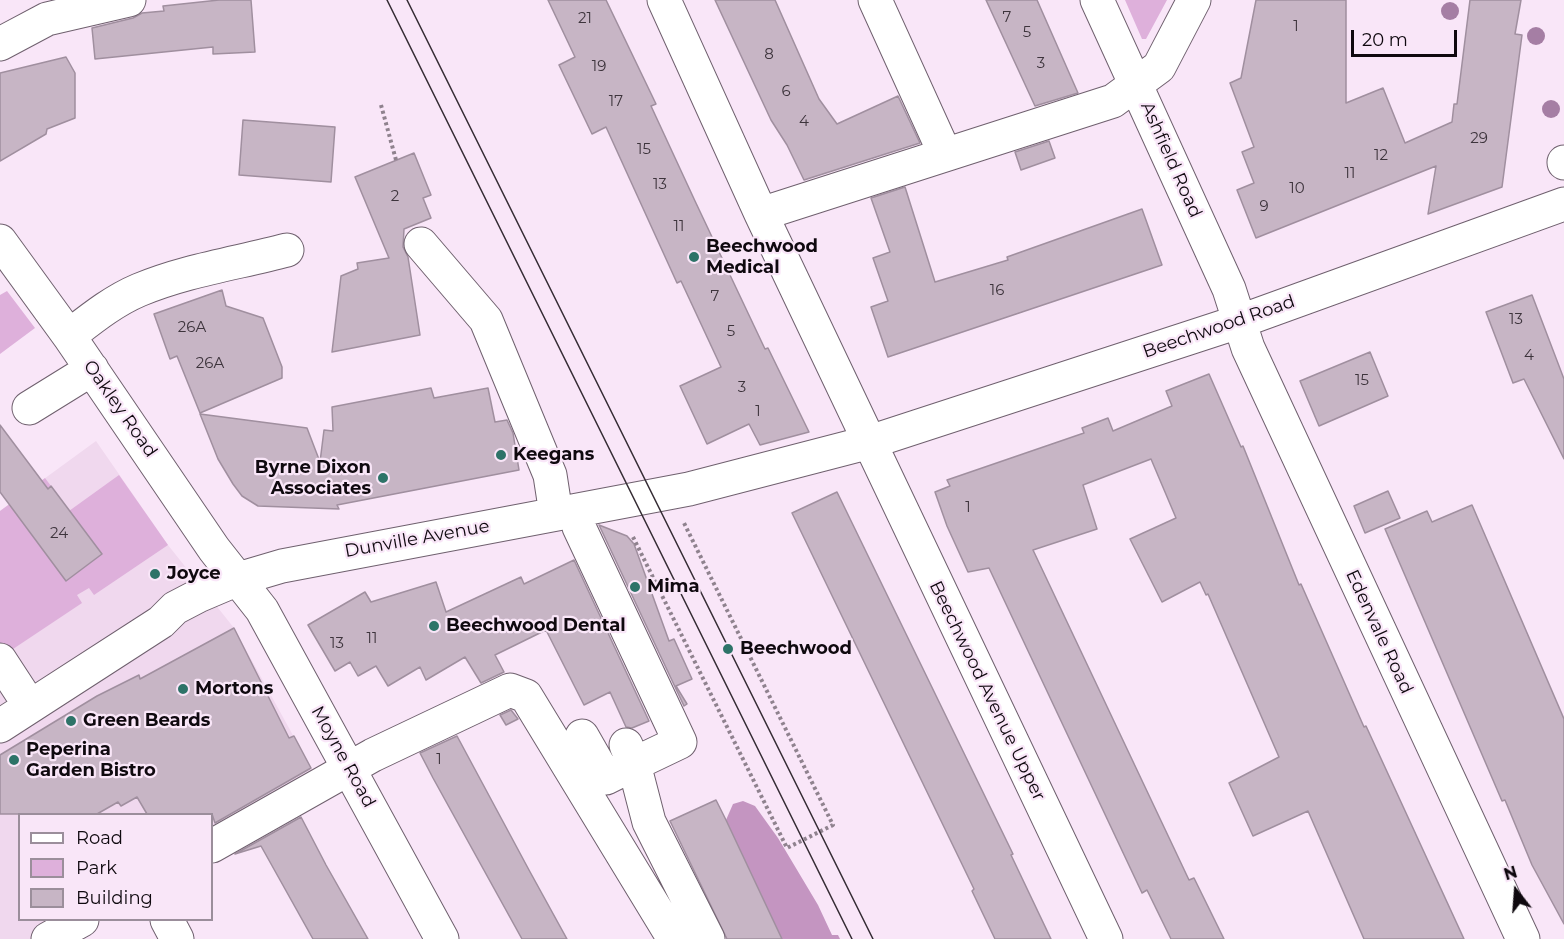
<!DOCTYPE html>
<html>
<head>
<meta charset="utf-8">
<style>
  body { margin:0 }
  #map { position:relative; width:1564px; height:939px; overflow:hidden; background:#f9e6f8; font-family:Montserrat,sans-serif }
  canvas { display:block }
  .legend { position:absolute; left:18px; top:813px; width:195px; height:108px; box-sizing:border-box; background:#f9e6f8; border:2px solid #9b8e9b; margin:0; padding:8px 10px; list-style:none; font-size:18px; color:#0f090f }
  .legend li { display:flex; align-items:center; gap:12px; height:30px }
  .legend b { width:30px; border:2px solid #9b8e9b }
  .north { position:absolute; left:1486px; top:861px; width:60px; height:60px; -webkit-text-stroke:4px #f9e6f8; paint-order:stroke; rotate:343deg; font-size:16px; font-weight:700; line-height:24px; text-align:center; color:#0f090f }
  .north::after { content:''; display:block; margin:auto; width:21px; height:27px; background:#0f090f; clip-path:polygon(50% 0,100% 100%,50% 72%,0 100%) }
  .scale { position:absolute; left:1351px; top:30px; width:106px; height:27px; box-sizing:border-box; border:3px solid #0f090f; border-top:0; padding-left:8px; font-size:18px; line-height:21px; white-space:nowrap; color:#0f090f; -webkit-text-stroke:4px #f9e6f8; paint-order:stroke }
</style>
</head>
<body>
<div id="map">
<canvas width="1564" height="939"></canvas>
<ul class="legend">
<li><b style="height:8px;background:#fff"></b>Road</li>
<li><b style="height:16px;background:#deb0db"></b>Park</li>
<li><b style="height:16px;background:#c7b5c5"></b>Building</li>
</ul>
<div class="north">N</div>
<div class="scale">20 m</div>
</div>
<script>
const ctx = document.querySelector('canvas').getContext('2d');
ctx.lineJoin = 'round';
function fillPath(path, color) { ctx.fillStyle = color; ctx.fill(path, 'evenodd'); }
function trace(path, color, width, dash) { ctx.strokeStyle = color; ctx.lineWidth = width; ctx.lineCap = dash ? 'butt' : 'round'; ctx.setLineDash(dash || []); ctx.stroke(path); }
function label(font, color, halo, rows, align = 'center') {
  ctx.font = font + ' Montserrat,sans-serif'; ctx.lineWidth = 4.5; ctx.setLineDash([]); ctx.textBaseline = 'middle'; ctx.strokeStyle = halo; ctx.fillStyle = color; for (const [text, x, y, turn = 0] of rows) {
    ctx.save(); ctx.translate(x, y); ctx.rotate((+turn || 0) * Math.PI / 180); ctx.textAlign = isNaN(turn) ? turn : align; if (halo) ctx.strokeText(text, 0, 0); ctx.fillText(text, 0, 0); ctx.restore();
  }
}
fillPath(new Path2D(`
  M96,441L168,545L234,628L317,779L212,835V814H20V920H62L31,939H0V511Z`), '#f0d8ee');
fillPath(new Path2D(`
  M1125,0H1167L1146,39H1142Z
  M7,291L35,328L0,354V295Z
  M119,475L168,545L94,595L89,588L77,595L82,603L4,655L0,650V511L45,478L51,486L16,513L66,581L69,511Z`), '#deb0db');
fillPath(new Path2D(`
  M743,801L755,806L778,838L818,905L832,935H838L840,939H782L726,820L733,804Z`), '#c495c1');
const building = new Path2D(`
  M219,0H251L255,52L213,54V47L95,59L92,28L133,18L142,13L164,11L163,6Z
  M548,0H606L656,104L651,106L695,201L765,349L768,348L809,432L760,445L749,424L707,444L680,386L721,367L681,281L677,283L606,127L592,134L559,65L575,57Z
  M715,0H775L819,99L837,124L898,96L920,143L804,180L787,145L771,120Z
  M986,0H1037L1078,93L1035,106Z
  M1256,0H1346V103L1383,88L1405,143L1452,122L1454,104H1457L1470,0H1521L1515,34L1522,35L1502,187L1428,214L1436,166L1256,238L1237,190L1254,183L1242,152L1254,147L1230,83L1241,78Z
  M66,57L75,73V118L47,129L46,134L0,161V73Z
  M243,120L335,127L331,182L239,175Z
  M1049,141L1055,158L1021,170L1015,152Z
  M414,153L431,195L423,198L431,218L404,229L403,247L408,257L420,335L332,352L341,276L358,269L357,263L389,258L355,177Z
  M905,187L935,282L1008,260L1007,257L1142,209L1162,265L888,357L871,307L888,301L873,258L890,252L871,198Z
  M222,290L226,306L263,318L282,367V378L200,413L177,356L170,359L154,314Z
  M1532,295L1564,379V459L1524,379L1513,383L1486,312Z
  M1370,352L1388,396L1319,426L1300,381Z
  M1209,374L1241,447L1243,446L1299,585L1301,584L1364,727L1366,726L1464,939H1364L1308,811L1253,836L1229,783L1279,757L1208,594L1206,595L1200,582L1162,602L1130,539L1176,518L1151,459L1083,485L1097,529L1033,550L1189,880L1194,878L1224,939H1171L1147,890L1142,893L989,568L968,572L947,526L935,492L950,486L947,480L1084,433L1082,428L1108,418L1113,431L1172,406L1166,391Z
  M431,388L434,398L488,388L495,422L507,420L513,433L519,470L337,505L339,509L258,506L242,496L233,484L218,459L200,414L307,428L320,462L324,430L333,431L332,407Z
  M0,425L48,489L51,486L102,554L66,581L0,492Z
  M1388,491L1400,518L1365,533L1354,506Z
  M837,492L1013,854L1011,855L1051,939H995L972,891L974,889L792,513Z
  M1472,505L1564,719V924L1532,865L1505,800L1502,801L1385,529L1427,511L1432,522Z
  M599,525L627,536L634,544L669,641L674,639L692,679L676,686L687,704L684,706Z
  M574,560L649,721L632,728L626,727L610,692L584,705L546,630L495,655L504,672L481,683L465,657L426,680L420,667L388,686L376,666L358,676L350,662L335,671L308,625L365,592L371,602L436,582L446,612L521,577L524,584Z
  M234,628L289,738L294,736L311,768L215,823L212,814H147L137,797L121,806L118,802L97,814H0V755L97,696L139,675L140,679Z
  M511,710L518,719L506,725L500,715Z
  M457,736L529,870L567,939H522L433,778L420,753Z
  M716,800L726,820L782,939H727L670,821Z
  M301,817L326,865L368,939H313L261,846L235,854Z`);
fillPath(building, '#c7b5c5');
trace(building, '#a08f9f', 1.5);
const minor = new Path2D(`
  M664,0L761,214L1106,939
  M875,0L945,154
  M1097,0L1229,289L1248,348L1523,939
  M0,44L47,19L129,0
  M1564,162V163
  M761,214L1113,101L1159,67L1194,0
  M0,241L69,336L214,549L262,610L442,939
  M421,244L486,320L550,475L556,514
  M69,336C91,319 113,301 139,290C187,270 238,263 287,250
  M29,408L92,369
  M575,511L579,527L680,742L634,764L649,822L708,939
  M0,660L30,706
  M0,726L161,622L175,608L198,596L238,579L282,566L689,489L870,442L1238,322L1564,204
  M582,736L606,778L634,764L626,745
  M212,846L373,755L510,690L526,696L674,939
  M167,920L177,939
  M48,939L82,920`);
trace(minor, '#6f606e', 35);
trace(new Path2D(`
  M381,105L396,160
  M633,537L787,848L833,825L684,523`), '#8f828e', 4, [3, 3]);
trace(minor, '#fff', 33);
trace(new Path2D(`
  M387,0L852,939
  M407,0L873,939`), '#352c34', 1.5);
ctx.fillStyle = '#a57ea4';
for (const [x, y] of [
  [1450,11],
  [1536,36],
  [1551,109]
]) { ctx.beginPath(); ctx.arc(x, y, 9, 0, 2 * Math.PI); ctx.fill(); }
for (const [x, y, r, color] of [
  [694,257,6,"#2d7368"],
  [501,455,6,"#2d7368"],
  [383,478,6,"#2d7368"],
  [155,574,6,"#2d7368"],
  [635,587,6,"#2d7368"],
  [434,626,6,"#2d7368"],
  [728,649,6,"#2d7368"],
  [183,689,6,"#2d7368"],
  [71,721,6,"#2d7368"],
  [14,760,6,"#2d7368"]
]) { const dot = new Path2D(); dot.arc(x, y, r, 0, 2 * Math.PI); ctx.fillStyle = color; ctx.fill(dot); trace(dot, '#f9e6f8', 2); }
label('15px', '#3d343c', null, [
  ["7",1007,18],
  ["21",585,19],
  ["1",1296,27],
  ["5",1027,33],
  ["8",769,55],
  ["3",1041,64],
  ["19",599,67],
  ["6",786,92],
  ["17",616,102],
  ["4",804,122],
  ["29",1479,139],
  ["15",644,150],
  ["12",1381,156],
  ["11",1350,174],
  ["13",660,185],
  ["10",1297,189],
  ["2",395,197],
  ["9",1264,207],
  ["11",679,227],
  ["16",997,291],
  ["7",715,297],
  ["13",1516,320],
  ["26A",192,328],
  ["5",731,332],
  ["4",1529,356],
  ["26A",210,364],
  ["15",1362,381],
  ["3",742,388],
  ["1",758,412],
  ["1",968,508],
  ["24",59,534],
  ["11",372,639],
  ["13",337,644],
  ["1",439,760]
]);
label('18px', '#0f090f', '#f9e6f8', [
  ["Ashfield Road",1171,160,66],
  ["Beechwood Road",1219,327,-19],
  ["Oakley Road",120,409,55],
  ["Dunville Avenue",417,539,-10],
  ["Edenvale Road",1379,632,65],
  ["Beechwood Avenue Upper",987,691,64],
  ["Moyne Road",343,757,61]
]);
label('bold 18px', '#0f090f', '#f9e6f8', [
  ["Beechwood",706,247],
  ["Medical",706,268],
  ["Keegans",513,455],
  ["Byrne Dixon",371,468,"right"],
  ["Associates",371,489,"right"],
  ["Joyce",167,574],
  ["Mima",647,587],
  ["Beechwood Dental",446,626],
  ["Beechwood",740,649],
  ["Mortons",195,689],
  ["Green Beards",83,721],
  ["Peperina",26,750],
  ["Garden Bistro",26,771]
], 'left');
</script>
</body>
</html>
